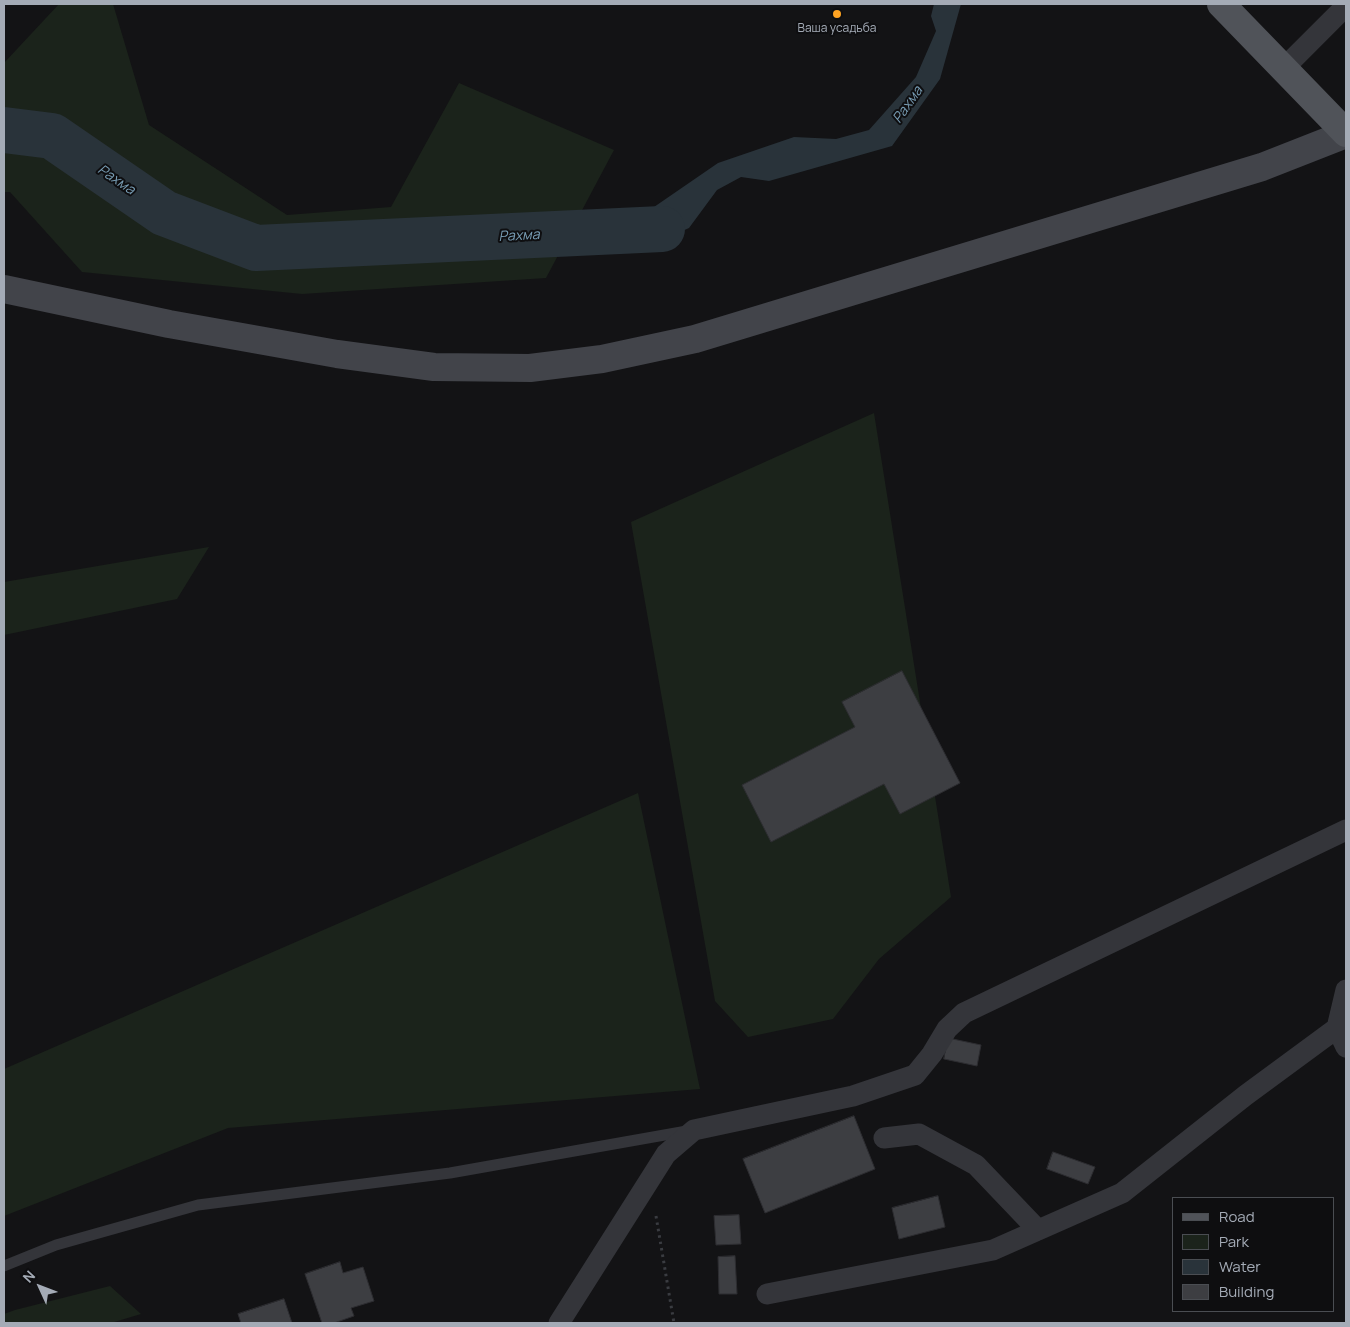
<!DOCTYPE html>
<html>
<head>
<meta charset="utf-8">
<style>
  body { margin:0 }
  #map { position:relative; width:1350px; height:1327px; overflow:hidden; background:#131315; font-family:Manrope,sans-serif }
  canvas { display:block }
  .frame { position:absolute; inset:0; border:5px solid #a4abb6; pointer-events:none }
  .legend { position:absolute; left:1172px; top:1197px; width:162px; height:115px; box-sizing:border-box; background:#0e0e10; border:1px solid #4a4d52; margin:0; padding:6px 9px; list-style:none; font-size:15px; color:#a4abb6 }
  .legend li { display:flex; align-items:center; gap:10px; height:25px }
  .legend b { width:25px; border:1px solid #4a4d52 }
  .north { position:absolute; left:15px; top:1262px; width:50px; height:50px; -webkit-text-stroke:4px #0e0e10; paint-order:stroke; rotate:313deg; font-size:14px; font-weight:700; line-height:20px; text-align:center; color:#a4abb6 }
  .north::after { content:''; display:block; margin:auto; width:18px; height:22px; background:#a4abb6; clip-path:polygon(50% 0,100% 100%,50% 72%,0 100%) }
</style>
</head>
<body>
<div id="map">
<canvas width="1350" height="1327"></canvas>
<div class="frame"></div>
<ul class="legend">
<li><b style="height:6px;background:#505359"></b>Road</li>
<li><b style="height:14px;background:#1b231b"></b>Park</li>
<li><b style="height:14px;background:#29333a"></b>Water</li>
<li><b style="height:14px;background:#3d3e42"></b>Building</li>
</ul>
<div class="north">N</div>
</div>
<script>
const ctx = document.querySelector('canvas').getContext('2d');
ctx.lineJoin = 'round';
function fillPath(path, color) { ctx.fillStyle = color; ctx.fill(path, 'evenodd'); }
function trace(path, color, width, dash) { ctx.strokeStyle = color; ctx.lineWidth = width; ctx.lineCap = dash ? 'butt' : 'round'; ctx.setLineDash(dash || []); ctx.stroke(path); }
function label(font, color, halo, rows, align = 'center') {
  ctx.font = font + ' Manrope,sans-serif'; ctx.lineWidth = 4; ctx.setLineDash([]); ctx.textBaseline = 'middle'; ctx.strokeStyle = halo; ctx.fillStyle = color; for (const [text, x, y, turn = 0] of rows) {
    ctx.save(); ctx.translate(x, y); ctx.rotate((+turn || 0) * Math.PI / 180); ctx.textAlign = isNaN(turn) ? turn : align; if (halo) ctx.strokeText(text, 0, 0); ctx.fillText(text, 0, 0); ctx.restore();
  }
}
fillPath(new Path2D(`
  M59,4H113L149,125L287,215L391,207L459,83L614,150L546,278L302,294L82,272L10,192H4V63Z
  M874,413L951,897L879,959L833,1019L748,1037L715,1001L631,522Z
  M209,547L177,599L4,635V582Z
  M638,793L700,1089L228,1128L4,1216V1069Z
  M110,1286L141,1314L111,1323H4V1314L15,1310Z`), '#1b231b');
fillPath(new Path2D(`
  M934,4H961L940,79L892,146L769,181L741,177L717,190L689,228L662,240L603,247L596,220L654,207L718,163L794,137L836,139L869,130L916,77L936,31L931,16Z`), '#29333a');
trace(new Path2D(`
  M4,130L52,136L164,213L256,248L662,229`), '#29333a', 46);
const building = new Path2D(`
  M902,671L960,783L900,814L884,784L771,842L742,785L855,727L842,702Z
  M948,1038L981,1045L977,1066L944,1059Z
  M854,1116L875,1169L765,1213L743,1159Z
  M1053,1152L1095,1167L1088,1184L1047,1169Z
  M938,1196L945,1227L899,1239L892,1208Z
  M739,1215L741,1244L716,1245L714,1216Z
  M735,1256L737,1294H719L718,1257Z
  M340,1262L343,1273L363,1267L374,1301L351,1308L354,1316L334,1323H322L305,1274Z
  M284,1299L292,1323H241L238,1314Z`);
fillPath(building, '#3d3e42');
trace(building, '#2d2d31', 1);
trace(new Path2D(`
  M656,1216L674,1323`), '#3a3c41', 3, [2.5, 4]);
trace(new Path2D(`
  M4,1266L56,1245L198,1205L450,1173L687,1131`), '#34353a', 11);
trace(new Path2D(`
  M1283,69L1346,6
  M1346,990L1337,1028L1346,1047
  M884,1138L919,1134L976,1165L1038,1230
  M767,1294L993,1250L1122,1193L1246,1095L1337,1028
  M559,1323L666,1154L694,1130L853,1096L915,1075L932,1054L947,1029L964,1013L1346,830`), '#34353a', 21);
trace(new Path2D(`
  M4,289L169,324L337,354L434,367L530,368L602,359L695,339L1262,167L1346,134`), '#42444a', 28);
trace(new Path2D(`
  M1221,4L1346,133`), '#505359', 28);
for (const [x, y, r, color] of [
  [837,14,5,"#fea322"]
]) { const dot = new Path2D(); dot.arc(x, y, r, 0, 2 * Math.PI); ctx.fillStyle = color; ctx.fill(dot); trace(dot, '#0e0e10', 2); }
label('12px', '#a4abb6', '#0e0e10', [
  ["Ваша усадьба",837,29]
]);
label('italic 14px', '#789db4', '#0e0e10', [
  ["Рахма",908,105,-55],
  ["Рахма",116,180,34],
  ["Рахма",519,236,-3]
]);
</script>
</body>
</html>
